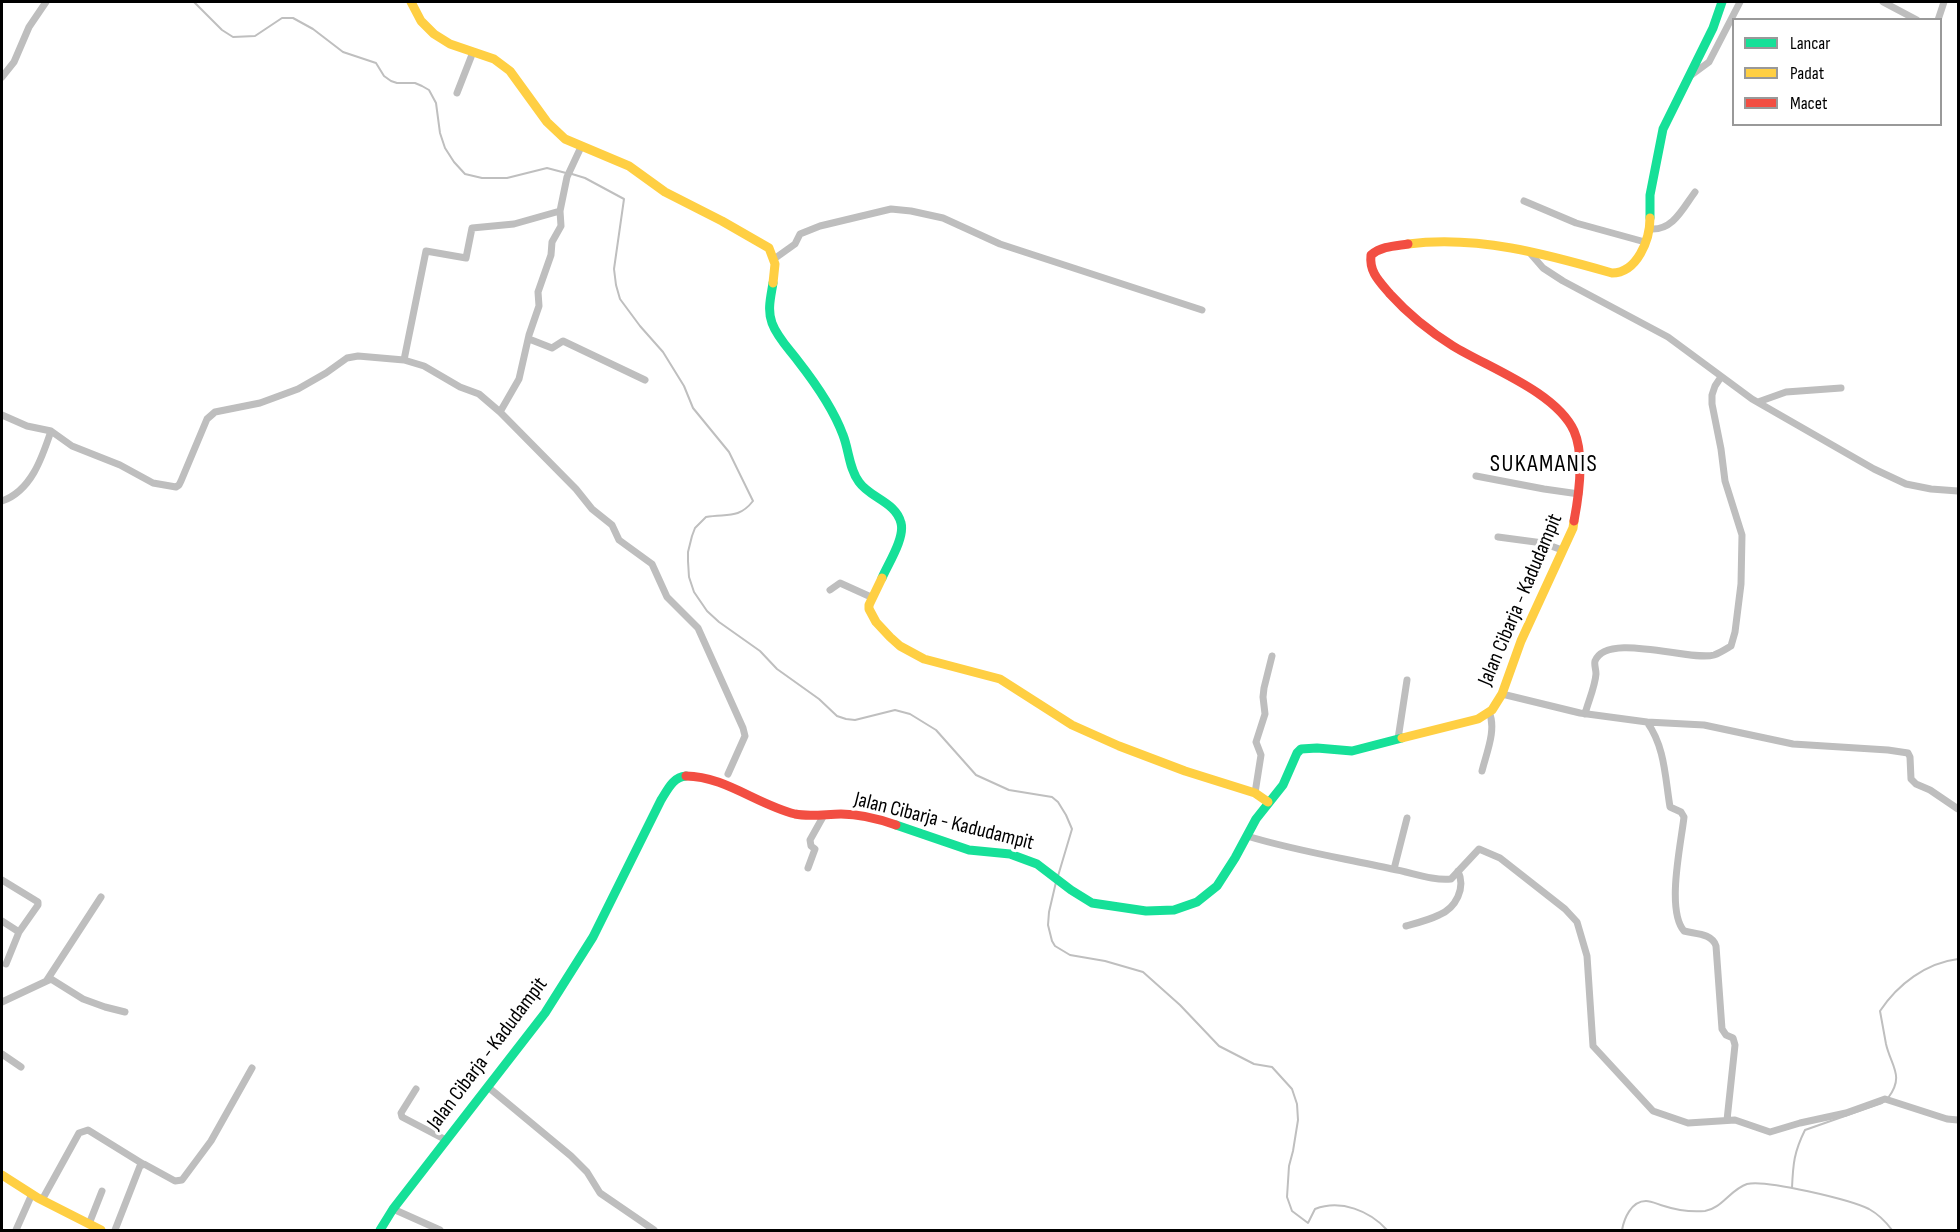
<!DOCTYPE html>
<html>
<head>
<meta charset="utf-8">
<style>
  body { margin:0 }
  #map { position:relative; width:1960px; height:1232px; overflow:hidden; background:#fff; font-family:"Sofia Sans Condensed",sans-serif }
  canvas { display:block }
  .frame { position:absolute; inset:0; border:3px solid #000; pointer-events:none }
  .legend { position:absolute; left:1732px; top:18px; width:210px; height:108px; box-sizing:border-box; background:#fff; border:2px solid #999; margin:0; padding:8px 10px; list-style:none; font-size:18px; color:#000 }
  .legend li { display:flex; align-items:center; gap:12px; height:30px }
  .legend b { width:30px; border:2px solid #999 }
</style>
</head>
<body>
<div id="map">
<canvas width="1960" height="1232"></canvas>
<div class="frame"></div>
<ul class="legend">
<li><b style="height:8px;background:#16e098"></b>Lancar</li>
<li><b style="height:8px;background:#ffcf43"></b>Padat</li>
<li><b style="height:8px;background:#f24e42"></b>Macet</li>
</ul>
</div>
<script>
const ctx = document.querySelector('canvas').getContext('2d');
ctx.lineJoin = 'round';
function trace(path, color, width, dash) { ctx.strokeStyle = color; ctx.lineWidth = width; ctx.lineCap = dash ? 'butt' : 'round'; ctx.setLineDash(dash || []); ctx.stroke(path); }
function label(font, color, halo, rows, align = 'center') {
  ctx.font = font + ' "Sofia Sans Condensed",sans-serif'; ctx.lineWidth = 6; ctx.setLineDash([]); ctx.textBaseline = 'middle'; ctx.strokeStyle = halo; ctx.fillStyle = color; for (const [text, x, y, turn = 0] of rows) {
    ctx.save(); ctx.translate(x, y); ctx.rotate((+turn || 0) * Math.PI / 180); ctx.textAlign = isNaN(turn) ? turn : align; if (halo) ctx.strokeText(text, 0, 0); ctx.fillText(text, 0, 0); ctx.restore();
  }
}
trace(new Path2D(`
  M194,2L222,30L233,37L255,36L282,18H293L313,29L343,52L376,63L384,76L391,81L397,83H415L422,86L429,90L436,103L440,133L445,148L454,162L465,174L482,178H507L547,168L566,173
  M572,174L585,178L624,199L614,269L616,285L620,299L640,326L663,352L684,386L693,408L729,452L753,501C738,520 726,513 706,517L695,528L692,536L688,552V561L689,577L694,592L707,611L719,622L760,651L777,669L819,699L837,716L846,719L855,720L895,710L910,714L936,730L976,775L1009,790L1052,797L1058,802L1066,815L1072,829L1058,876
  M1056,882L1049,912L1048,925L1052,941L1055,946L1070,955L1105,961L1143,972L1180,1005L1219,1046L1254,1064L1272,1067L1292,1089L1297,1104L1298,1120L1293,1151L1289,1166L1287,1197L1292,1211L1308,1223L1315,1209C1341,1199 1370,1211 1387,1230
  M1888,1098C1905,1076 1891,1066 1886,1044C1884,1033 1882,1022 1880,1011C1898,984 1926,963 1958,959
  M1792,1188C1793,1164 1794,1152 1805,1130L1882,1103
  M1622,1230C1624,1219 1631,1201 1646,1201C1652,1201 1659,1205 1664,1206C1676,1210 1692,1212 1705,1211C1721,1209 1731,1189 1747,1184C1765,1179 1851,1200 1869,1209C1878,1214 1886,1222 1892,1230`), '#bfbfbf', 2);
trace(new Path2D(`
  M1883,2L1917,20
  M1938,20L1944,2
  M1690,76L1709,62L1740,2
  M2,77L14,62L29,27L46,2
  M457,93L473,52
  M1524,201L1576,223L1645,242
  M1650,229C1673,231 1683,208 1695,192
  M1530,253L1543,268L1563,281L1668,337L1752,399L1874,469L1906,484L1931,489L1958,491
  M774,259L795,244L800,234L820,226L891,209L911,211L943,218L1000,244L1202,310
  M529,339L552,348L563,341L645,380
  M404,360L426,251L466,258L472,228L514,224L560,211
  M1758,402L1786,392L1841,388
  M500,412L519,379L529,335L539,306L538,292L551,255L552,242L561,226L560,211L567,177L581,147
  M2,415L27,426L51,431L72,446L120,465L153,483L176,487L179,485L181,481L207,419L215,412L260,403L298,389L326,373L347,358L358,356L404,360L424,366L460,387L479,394L500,412L576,489L592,509L612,525L619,540L652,564L667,597L698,628L743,728L745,736L728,774
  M1476,476L1544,489L1579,494
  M2,501C31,491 42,458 51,431
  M1498,537L1543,543L1562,550
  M830,590L840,583L871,597
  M1502,694L1580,713L1647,722C1665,747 1665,777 1670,807L1681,812L1684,817C1681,844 1666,910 1684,931C1695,934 1712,933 1716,946L1722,1029L1726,1035L1733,1038L1735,1045L1727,1120
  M1585,714C1588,702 1595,687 1596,674C1596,669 1594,665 1595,661C1607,631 1691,662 1714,655C1720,653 1726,649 1731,646L1735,632L1741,584L1742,535L1725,481L1721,449L1712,404V395L1715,386L1721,377
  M1647,722L1704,725L1793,744L1888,750L1908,753L1910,757L1911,779L1916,784L1930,790L1958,809
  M1398,739L1407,680
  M1482,771C1486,754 1497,729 1489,712
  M1255,793L1261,755L1256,742L1265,714L1263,697L1264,688L1272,656
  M1247,836C1296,851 1343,858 1392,869C1411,872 1432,881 1451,879L1479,849L1500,858L1565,909L1577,922L1587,956L1593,1046L1653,1111L1688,1123L1735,1120L1770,1132L1800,1123L1846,1113L1885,1099L1947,1119L1958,1120
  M808,868L815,849L811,846L810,840L824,815
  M1394,869L1407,818
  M2,880L38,902V905L19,932L6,964
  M2,921L19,932
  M1406,926C1417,923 1429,920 1439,915C1456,908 1466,888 1458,871
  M47,980L101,897
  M2,1002L51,979L83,999L105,1007L125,1012
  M2,1054L21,1067
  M488,1087L571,1156L587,1172L600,1193L654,1230
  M416,1089L401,1113L402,1117L446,1140
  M42,1200L79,1133L88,1130L143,1164
  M393,1209L440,1230
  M89,1224L102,1191
  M16,1230L32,1194
  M115,1230L140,1166L144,1164L175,1181L182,1180L211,1141L252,1068`), '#bebebe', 7);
trace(new Path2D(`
  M1650,218V195L1663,129L1713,28L1722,2
  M773,283C771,296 767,310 772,323C777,337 789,349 798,361C816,384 833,408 843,435C849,450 849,469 859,482C870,498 896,502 901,523C905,538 888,564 882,578
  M896,825L969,850L1010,854L1037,864L1071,890L1092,903L1146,911L1174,910L1197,902L1217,886L1235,858L1256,819L1283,785L1297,753L1301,749L1317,748L1352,751L1402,738
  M380,1230L393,1209L545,1013L593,937L661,800C668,789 673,777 686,776`), '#16e098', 9);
trace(new Path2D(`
  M411,2L421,21L434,34L450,44L494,59L510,71L547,122L565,139L629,166L665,192L722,221L769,248L775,264L773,283
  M1408,244C1477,235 1546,254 1612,273C1637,273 1650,240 1650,218
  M882,578L869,605V609L876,622L890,637L900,646L924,659L1000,679L1072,725L1119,746L1185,771L1255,793L1268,802
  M1402,738L1478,719L1492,710L1502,694L1521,641L1573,528L1574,521
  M2,1175L38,1198L101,1230`), '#ffcf43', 9);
trace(new Path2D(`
  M1408,244C1395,246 1382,246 1371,255C1369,272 1379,281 1390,294C1409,315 1429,331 1453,346C1489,368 1556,392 1574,431C1585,456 1579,495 1574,521
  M686,776C724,776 758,805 795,814C809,817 827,814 841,814C859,814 879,819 896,825`), '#f24e42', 9);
label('21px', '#000', '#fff', [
  ["Jalan Cibarja - Kadudampit",1521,600,-67],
  ["Jalan Cibarja - Kadudampit",944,822,14],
  ["Jalan Cibarja - Kadudampit",488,1054,-53]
]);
ctx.letterSpacing = '1.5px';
label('24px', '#000', '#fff', [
  ["SUKAMANIS",1544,465]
]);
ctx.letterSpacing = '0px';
</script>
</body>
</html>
